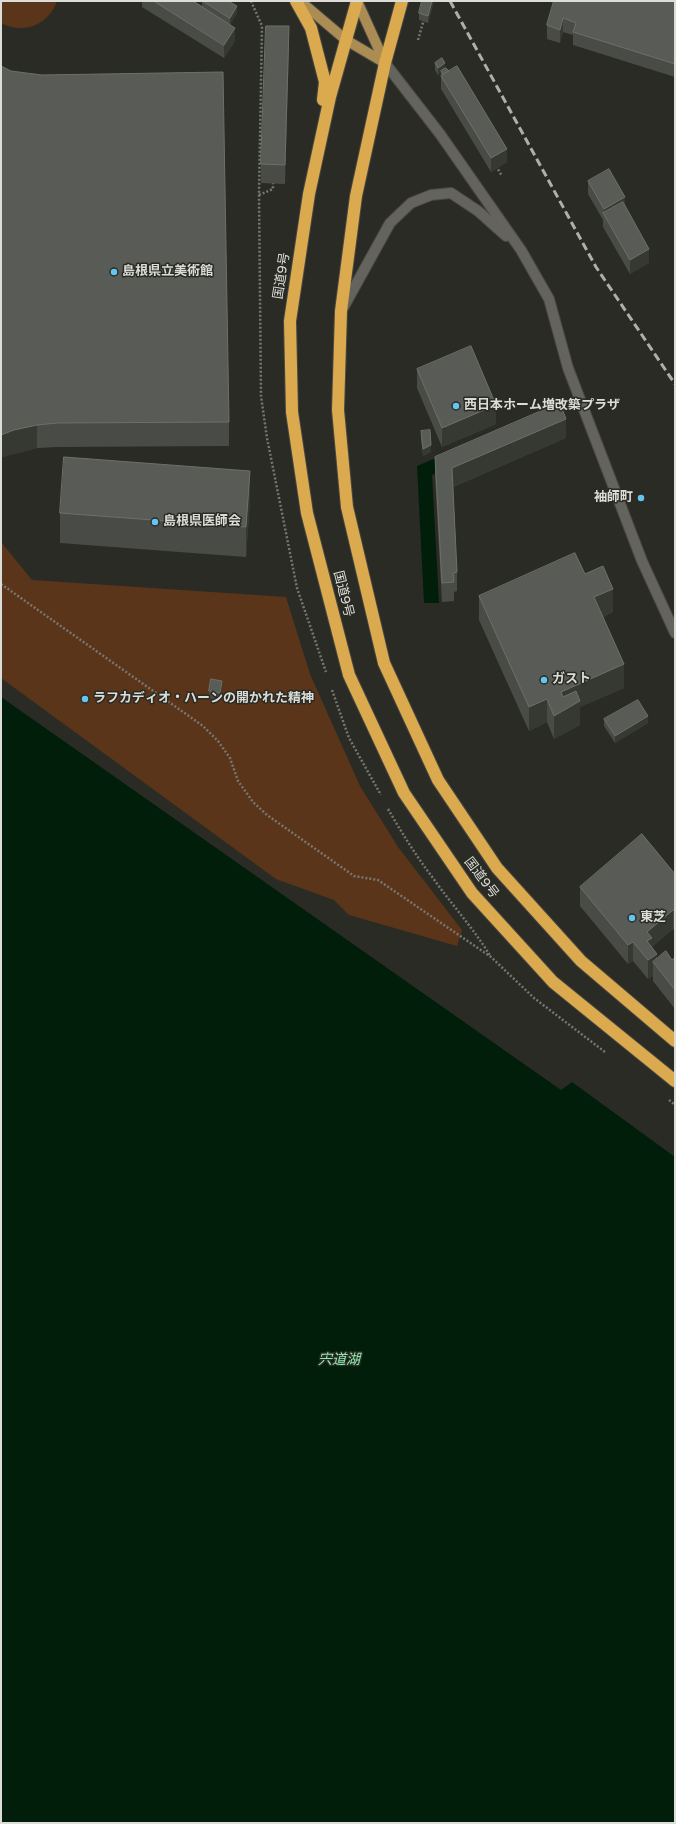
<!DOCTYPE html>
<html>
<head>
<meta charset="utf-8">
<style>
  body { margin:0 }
  #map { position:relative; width:676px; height:1824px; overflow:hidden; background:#2b2b25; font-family:"Varela Round",sans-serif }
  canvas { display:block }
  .frame { position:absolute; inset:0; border:2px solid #dcdcd8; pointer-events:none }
</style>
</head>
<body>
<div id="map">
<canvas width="676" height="1824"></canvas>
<div class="frame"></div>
</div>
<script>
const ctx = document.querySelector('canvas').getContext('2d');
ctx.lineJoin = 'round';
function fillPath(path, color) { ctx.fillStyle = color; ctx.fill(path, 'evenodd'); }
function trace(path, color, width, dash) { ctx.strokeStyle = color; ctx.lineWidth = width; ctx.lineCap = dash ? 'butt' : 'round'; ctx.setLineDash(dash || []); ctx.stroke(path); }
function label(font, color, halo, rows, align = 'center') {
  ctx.font = font + ' "Varela Round","Noto Sans JP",sans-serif'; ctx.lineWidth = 3; ctx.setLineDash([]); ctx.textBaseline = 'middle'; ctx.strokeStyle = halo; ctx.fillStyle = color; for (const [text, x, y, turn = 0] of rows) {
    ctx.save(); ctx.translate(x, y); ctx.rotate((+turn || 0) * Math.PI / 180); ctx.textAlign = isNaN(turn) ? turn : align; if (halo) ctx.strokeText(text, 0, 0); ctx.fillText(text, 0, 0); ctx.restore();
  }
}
fillPath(new Path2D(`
  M1,1H57C49,25 23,35 1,23Z
  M1,542L32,580L286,597L310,674L360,786L398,847L462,930L457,946L349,915L334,900L276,879L1,678Z`), '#5b3519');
fillPath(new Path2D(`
  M547,410L552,422L432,475L439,603H424L417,466Z
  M1,697L561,1090L572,1082L675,1157V1823H1Z`), '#001e0a');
const minor = new Path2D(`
  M385,63L440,134L521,250L549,299L568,368L642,561L675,633
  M343,308L390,223L411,203L431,195L451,193L478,211L506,236`);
const major = new Path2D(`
  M300,1L346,40L385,63
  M357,1L385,63`);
const highway = new Path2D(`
  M296,1L311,28L325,82L323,100
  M357,1L330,97L309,194L290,321L292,412L307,513L349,675L404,793L472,893L553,982L675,1081
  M402,1L385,63L356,196L341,311L338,410L347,507L384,663L438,780L497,868L581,961L675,1041`);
trace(minor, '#474743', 12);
trace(major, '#474743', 12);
trace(highway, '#474743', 14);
trace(new Path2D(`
  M251,1L262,26L259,195L261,396L267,438L297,588L326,672
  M418,40L424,19
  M496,166L502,176
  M259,195L273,189V182
  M1,584L203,726L218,741L230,758L238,781L253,802L267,815L354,876L378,880L491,957L534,998L605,1052
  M332,690L349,738L381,795
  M388,809C402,833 416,856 433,878C452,905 474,929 491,957
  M669,1100L675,1105`), '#777771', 2.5, [2, 2]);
trace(minor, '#64645d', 10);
trace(major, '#ab8d54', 10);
trace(highway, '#dba94e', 12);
trace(new Path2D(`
  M450,1L596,267L675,384`), '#afafaa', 3, [8, 4]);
fillPath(new Path2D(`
  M142,1H193L202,6V1H228L237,13L230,24L235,41L224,58L142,7Z
  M434,1L428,23L419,20V13Z
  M554,1H675V77L573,45V35L563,32L560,43L547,39V25Z
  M289,45L285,184L261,183V164Z
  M435,63L445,68L507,162L491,172L441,89V73L438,75L435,70Z
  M1,66L229,422V446L57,447L37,448L14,454Z
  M588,181L625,207L649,263L630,274L603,227V220L588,194Z
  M417,369L496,424L442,447L417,388Z
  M421,431L431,452L423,456L421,438Z
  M566,438L453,487L457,572V591L454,592V601L442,602L435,476V457Z
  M250,501L246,557L60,543V513Z
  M585,574L613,612L603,617L624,688L580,707V725L554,739L547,722L529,731L479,620V596Z
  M222,688L220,700L209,698V691Z
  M604,719L648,723L615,743L604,726Z
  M675,874V931L673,929L652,947L657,958L672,960L675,957V1009L653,981V976L648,979L633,961L628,964L580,906V887Z`), '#494c46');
fillPath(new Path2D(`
  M432,1H434L428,23V16Z
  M237,6V13L230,25V18Z
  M563,18V32L560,43V30Z
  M289,26V45L285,184V165Z
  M235,28V41L224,58V45Z
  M445,63V70L441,71V73L438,75V68Z
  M507,149V162L491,172V158Z
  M625,197V210L604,216V209Z
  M649,249V263L630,274V260Z
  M496,405V424L442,447V428Z
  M566,419V438L452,487V468Z
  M37,425V448L14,454L1,458V435L14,430Z
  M431,445V452L423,456V449Z
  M250,471V501L246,557V527Z
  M613,589V612L594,621V597Z
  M624,664V688L580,707V725L554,739V716L561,692Z
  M222,681V688L220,700V693Z
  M547,699V722L529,731V707Z
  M648,716V723L615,743V736Z
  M673,910V929L652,947L648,960L647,932Z
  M633,942V961L628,964V945Z
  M657,954V968L653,962V976L648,979V960Z`), '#363832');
const building = new Path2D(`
  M154,1H193L235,28L224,45Z
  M203,1H228L237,6L230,18Z
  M422,1H432L428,16L419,13Z
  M554,1H675V64L573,32L576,23L563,18L560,30L547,25Z
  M266,26H289L285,165L261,164Z
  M442,58L445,63L438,68L435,63Z
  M1,66L11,71L42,75L223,72L229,422L57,423L37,425L14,430L1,435Z
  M457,66L507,149L491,158L441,76Z
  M446,68L449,71L443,74L441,71Z
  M609,169L625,197L604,209L588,181Z
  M623,202L649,249L630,260L603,213Z
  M471,346L496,405L442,428L417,369Z
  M560,403L566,419L452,468L457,572L453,573L454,582L442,583L435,457Z
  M430,430L431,445L423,449L421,431Z
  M64,457L250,471L246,527L60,513Z
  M575,553L585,574L603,566L613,589L594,597L624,664L561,692L563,697L576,691L580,701L554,716L547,699L529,707L479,596Z
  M211,679L222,681L220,693L209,691Z
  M638,700L648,716L615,736L604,719Z
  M642,834L675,874V912L673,910L647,932L652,938L647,941L657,954L648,960L633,942L628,945L580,887Z
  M666,951L672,960L675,957V990L653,962Z`);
fillPath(building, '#595b56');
trace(building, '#6d706a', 1);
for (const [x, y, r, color] of [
  [114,272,4,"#65c5ee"],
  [456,406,4,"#65c5ee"],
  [641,498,4,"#65c5ee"],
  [155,522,4,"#65c5ee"],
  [544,680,4,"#65c5ee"],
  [85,699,4,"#65c5ee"],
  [632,918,4,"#65c5ee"]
]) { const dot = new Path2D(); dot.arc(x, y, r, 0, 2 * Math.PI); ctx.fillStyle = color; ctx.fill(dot); trace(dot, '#2b2b25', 1.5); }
label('bold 13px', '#dcdcd8', '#2b2b25', [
  ["島根県立美術館",122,272],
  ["西日本ホーム増改築プラザ",464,406],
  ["袖師町",633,498,"right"],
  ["島根県医師会",163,522],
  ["ガスト",552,680],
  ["ラフカディオ・ハーンの開かれた精神",93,699],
  ["東芝",640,918]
], 'left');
label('13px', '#dcdcd8', '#2b2b25', [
  ["国道9号",282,276,-81],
  ["国道9号",343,594,76],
  ["国道9号",481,878,53]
]);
label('italic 14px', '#8debae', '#2b2b25', [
  ["宍道湖",339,1360]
]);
</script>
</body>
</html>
